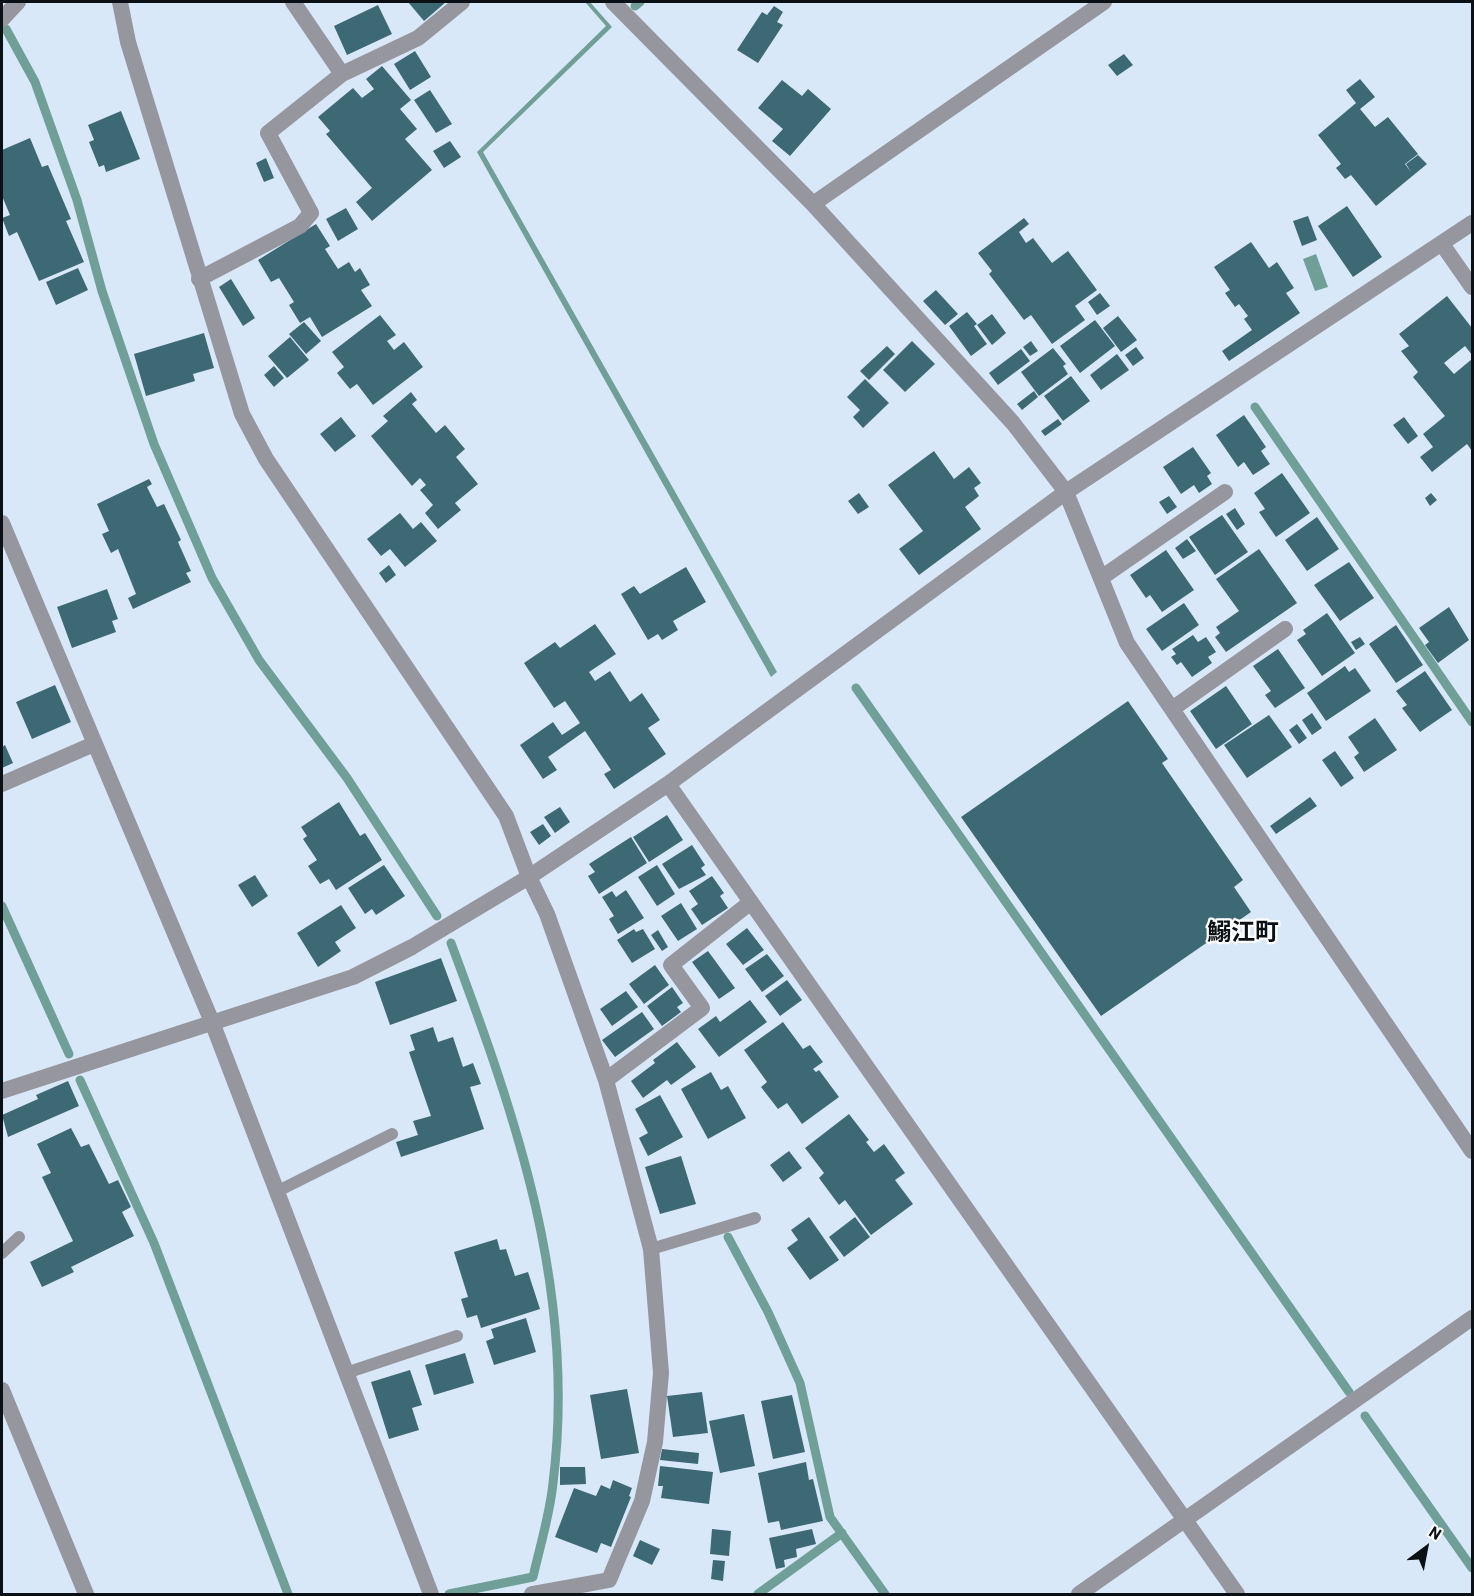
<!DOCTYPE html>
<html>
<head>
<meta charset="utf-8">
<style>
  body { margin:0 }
  #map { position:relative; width:1474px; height:1596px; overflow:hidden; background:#d9e8f9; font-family:Barlow,sans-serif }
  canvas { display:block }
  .frame { position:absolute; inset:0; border:3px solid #0b1015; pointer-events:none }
  .north { position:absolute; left:1396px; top:1518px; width:60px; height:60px; -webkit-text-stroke:4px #fff; paint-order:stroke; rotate:32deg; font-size:16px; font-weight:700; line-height:24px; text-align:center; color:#0b1015 }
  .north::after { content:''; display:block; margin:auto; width:21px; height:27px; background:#0b1015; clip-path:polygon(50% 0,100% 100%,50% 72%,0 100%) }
</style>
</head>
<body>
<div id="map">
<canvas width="1474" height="1596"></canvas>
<div class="frame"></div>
<div class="north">N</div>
</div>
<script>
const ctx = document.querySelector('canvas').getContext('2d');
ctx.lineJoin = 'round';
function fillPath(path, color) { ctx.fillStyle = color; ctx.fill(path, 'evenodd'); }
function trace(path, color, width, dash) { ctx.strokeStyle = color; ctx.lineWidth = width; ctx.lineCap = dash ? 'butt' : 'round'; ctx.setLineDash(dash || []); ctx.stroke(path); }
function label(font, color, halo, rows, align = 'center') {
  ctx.font = font + ' Barlow,"Noto Sans JP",sans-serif'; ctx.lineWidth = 4.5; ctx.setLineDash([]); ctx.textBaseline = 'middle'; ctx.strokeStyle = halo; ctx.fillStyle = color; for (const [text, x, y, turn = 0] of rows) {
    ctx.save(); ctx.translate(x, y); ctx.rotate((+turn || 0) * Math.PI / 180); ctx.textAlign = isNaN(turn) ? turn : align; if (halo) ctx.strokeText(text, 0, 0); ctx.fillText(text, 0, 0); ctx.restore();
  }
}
fillPath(new Path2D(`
  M585,2H590L612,27L483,152L777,672L771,677L477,152L606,26Z
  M1316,254L1328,287L1315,291L1303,259Z`), '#709f98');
trace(new Path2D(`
  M635,6L640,2
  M6,29L35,82L77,200L102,291L154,444L212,578L259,660L347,778L437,916
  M1255,407L1472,722
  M856,688L1349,1392
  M2,906L69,1054
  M80,1080L154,1243L288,1594
  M728,1237L768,1312L800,1383L830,1517L885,1594
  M1365,1416L1472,1568
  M449,1594L533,1577C540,1546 550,1514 553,1483C577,1291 517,1120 451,943
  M758,1594L842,1533`), '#709f98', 9);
fillPath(new Path2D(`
  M408,2H446L424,21Z
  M378,5L392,34L347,55L334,26Z
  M774,6L783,12L777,22L783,25L758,63L737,50L762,12L767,15Z
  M415,51L431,77L410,90L394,64Z
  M1124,54L1133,65L1117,76L1108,65Z
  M382,66L411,100L400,109L417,129L405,139L432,170L372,221L356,202L372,188L326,134L330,131L318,117L353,88L362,98L374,89L366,79Z
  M1360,79L1375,97L1360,109L1375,127L1388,117L1418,154L1405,164L1411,172L1406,164L1418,155L1427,164L1376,206L1351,175L1345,179L1336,168L1341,164L1318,135L1356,103L1346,90Z
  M782,80L802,96L808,89L831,109L790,156L772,141L783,129L758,108Z
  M430,90L452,124L436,133L414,100Z
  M121,111L140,159L106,172L104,165L99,167L89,142L94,140L88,125Z
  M30,138L42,167L48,165L71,219L66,221L84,262L39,281L17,232L9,236L2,218L10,215L2,196V150Z
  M450,141L461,157L444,168L433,151Z
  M266,158L274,178L264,182L256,163Z
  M1347,206L1382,257L1353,277L1318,226Z
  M346,208L358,229L338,241L326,219Z
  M1308,216L1317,240L1302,246L1293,221Z
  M1024,218L1029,224L1019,232L1026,243L1033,238L1052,263L1068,251L1097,290L1075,306L1085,320L1052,344L1031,315L1024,320L989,274L992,271L978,253Z
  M316,224L330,246L325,249L338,269L349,262L355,272L360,268L370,285L361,290L372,306L322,337L310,317L300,323L289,305L294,302L279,278L271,282L258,260Z
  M1251,242L1269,268L1277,262L1294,288L1286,293L1300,313L1229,361L1222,351L1252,330L1244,319L1248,316L1239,304L1235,307L1225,293L1230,290L1214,267Z
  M78,268L88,290L56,305L46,282Z
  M231,279L255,318L243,326L219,287Z
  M936,290L958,314L945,325L923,301Z
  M1100,293L1110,306L1097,315L1088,302Z
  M1447,296L1472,328V355L1465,346L1444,363L1454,374L1472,359V451L1467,444L1432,472L1420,457L1433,447L1423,434L1445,416L1413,377L1418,372L1401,351L1409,346L1399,334Z
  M967,312L977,324L974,326L987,344L971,356L949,326Z
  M992,314L1006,333L992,345L977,325Z
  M380,315L396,335L387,341L394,350L404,342L423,367L373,405L357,384L350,389L337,373L344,367L332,352Z
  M1118,316L1137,340L1121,352L1103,328Z
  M1095,320L1115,346L1080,373L1060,346Z
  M304,322L321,341L306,354L289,334Z
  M204,333L214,368L193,374L195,381L146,396L134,354Z
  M290,337L309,360L287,378L268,356Z
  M912,341L935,364L905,392L883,370Z
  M1031,341L1038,351L1030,356L1023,347Z
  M887,346L895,354L869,380L860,371Z
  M1136,347L1144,358L1133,366L1125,355Z
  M1053,348L1066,364L1063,366L1068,374L1039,396L1021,372Z
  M1021,349L1030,361L998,385L989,373Z
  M1117,354L1129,370L1101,390L1090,375Z
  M274,366L284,378L274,387L264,375Z
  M1071,376L1090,401L1063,421L1044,396Z
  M865,379L889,403L863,428L853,417L860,410L847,397Z
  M1034,391L1038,397L1022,410L1017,404Z
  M411,392L417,400L412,404L436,433L445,425L465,449L456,457L478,484L455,503L461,510L438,529L425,513L433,505L420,490L426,485L420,478L412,486L371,436L388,421L383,416Z
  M1244,415L1266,447L1261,451L1270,464L1253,475L1244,462L1238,467L1216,435Z
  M341,417L356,436L335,452L320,434Z
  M1404,417L1418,436L1408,444L1393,425Z
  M1058,419L1062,424L1045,436L1041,431Z
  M1193,447L1211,473L1207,476L1212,484L1199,493L1194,485L1181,494L1163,467Z
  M934,451L954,479L969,467L981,483L974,488L979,496L965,507L981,529L919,575L899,549L923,531L888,485Z
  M1282,473L1310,513L1276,537L1259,512L1265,509L1254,493Z
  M149,479L152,484L147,487L157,507L164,504L181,540L178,542L191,571L186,573L191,582L133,609L128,598L136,594L118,549L111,553L102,534L109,531L97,504Z
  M859,493L869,507L858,514L848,501Z
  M1431,493L1437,500L1430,506L1425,498Z
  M1169,496L1177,507L1167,514L1159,502Z
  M1235,508L1245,524L1237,530L1226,514Z
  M400,513L413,529L421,522L437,541L405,567L390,549L381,556L367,539Z
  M1222,515L1248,552L1215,575L1189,537Z
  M1317,517L1339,549L1307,571L1285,540Z
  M1187,539L1196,551L1183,559L1175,548Z
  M1259,549L1297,603L1226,652L1215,637L1220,633L1216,627L1239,611L1216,579Z
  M1166,550L1194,590L1162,612L1150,595L1146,598L1130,575Z
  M1349,562L1374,598L1340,621L1314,585Z
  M389,565L396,575L386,583L379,573Z
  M686,567L706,602L673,621L678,630L662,640L658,634L648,640L621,594L634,586L640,594Z
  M107,589L118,619L112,621L116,632L72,648L57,607Z
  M1184,603L1199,625L1162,651L1146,629Z
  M1449,607L1469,640L1438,663L1425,645L1429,642L1419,628Z
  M1327,613L1355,653L1322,676L1297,640L1306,634L1303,630Z
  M595,624L616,654L589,672L595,681L610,671L630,702L642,693L660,720L648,728L666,754L614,789L604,774L611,770L585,731L548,757L557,770L543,779L520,745L553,722L562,735L580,723L565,701L554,708L524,663L555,642L560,648Z
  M1396,625L1423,665L1396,683L1369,644Z
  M1193,635L1198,642L1206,637L1216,652L1208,657L1212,663L1192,677L1181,662L1177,665L1171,657L1176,654L1172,649Z
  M1360,637L1365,644L1356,650L1351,642Z
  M1278,649L1305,688L1275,708L1265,695L1271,691L1253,666Z
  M1345,666L1349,672L1355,668L1371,691L1326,721L1307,693Z
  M1425,671L1452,710L1420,732L1402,708L1407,705L1396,691Z
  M55,685L71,722L32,739L16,702Z
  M1226,686L1252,724L1216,749L1190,711Z
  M1128,701L1168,759L1162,763L1243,880L1234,887L1251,912L1101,1016L961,817Z
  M1312,713L1322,728L1312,735L1302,720Z
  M1269,715L1292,747L1247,778L1224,745Z
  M1375,718L1397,750L1364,772L1354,757L1359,753L1348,737Z
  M1297,724L1307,738L1299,744L1289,730Z
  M5,745L13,763L2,768V747Z
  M1335,751L1354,778L1341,787L1322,760Z
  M1310,797L1317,806L1276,834L1270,826Z
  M339,802L360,836L365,833L382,860L336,890L329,879L320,884L308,866L317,860L303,839L307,836L301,827Z
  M560,807L570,822L555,833L544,817Z
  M667,815L683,840L649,862L633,837Z
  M543,824L551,836L539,845L530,832Z
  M631,837L647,863L599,894L588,876L595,872L589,864Z
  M692,845L705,865L701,868L706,875L679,889L662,864Z
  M384,865L405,896L376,915L372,909L365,914L348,888Z
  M657,865L675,894L657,906L638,877Z
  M255,875L268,896L252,907L238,885Z
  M712,876L724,893L720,896L728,908L702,925L691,909L698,904L689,891Z
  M626,890L644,918L618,934L609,919L614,916L602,897L612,891L616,897Z
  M681,903L697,929L678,941L661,916Z
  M341,905L356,928L335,942L341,951L318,967L297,933Z
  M747,928L764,950L743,965L726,944Z
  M634,929L636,932L643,929L655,949L632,963L617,940Z
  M658,930L668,947L662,951L651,935Z
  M708,951L735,988L719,999L692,962Z
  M767,954L784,976L762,992L745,969Z
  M441,958L457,1001L390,1025L375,982Z
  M655,965L669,985L644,1004L629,984Z
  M787,980L802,1000L780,1016L765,996Z
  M672,987L683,1003L677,1007L681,1012L662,1026L647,1006Z
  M626,991L638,1007L612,1026L600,1009Z
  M750,1000L767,1022L719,1057L698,1029L716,1016L720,1022Z
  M642,1012L654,1029L615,1057L602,1040Z
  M783,1022L803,1049L810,1045L823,1062L813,1069L816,1072L819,1070L839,1097L802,1124L787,1103L778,1109L761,1087L767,1082L744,1050Z
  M433,1027L438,1042L453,1037L463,1067L473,1063L481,1084L470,1087L484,1129L401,1157L396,1142L418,1135L413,1121L431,1116L409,1052L415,1050L410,1035Z
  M677,1042L696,1067L671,1085L667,1080L643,1098L631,1081L655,1063L653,1060Z
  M711,1072L721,1090L728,1086L746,1118L708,1139L681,1089Z
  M68,1081L79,1106L8,1137L2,1115L38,1099L36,1095Z
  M660,1095L683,1137L648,1156L639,1138L648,1133L635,1109Z
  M849,1114L869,1140L866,1142L874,1152L884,1144L905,1173L895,1180L913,1204L871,1235L845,1200L839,1205L819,1178L824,1173L805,1148Z
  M71,1128L81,1147L89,1144L109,1184L118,1180L131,1207L122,1212L134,1236L71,1267L74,1272L42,1287L30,1262L73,1241L42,1177L51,1173L37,1144Z
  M789,1151L802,1168L783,1182L770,1165Z
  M681,1156L696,1204L660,1214L645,1167Z
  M809,1217L839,1260L810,1280L787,1248L798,1240L791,1230Z
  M855,1217L870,1237L844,1257L829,1237Z
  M497,1239L500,1250L506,1249L515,1276L528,1272L540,1309L481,1328L477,1315L467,1318L461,1299L468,1297L454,1252Z
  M526,1318L536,1352L494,1365L486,1341L494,1338L491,1329Z
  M465,1353L474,1383L434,1395L425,1365Z
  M410,1370L422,1405L412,1408L419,1430L389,1439L371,1382Z
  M627,1389L639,1453L601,1459L590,1395Z
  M702,1392L708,1433L673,1437L667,1396Z
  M792,1395L805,1452L773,1459L761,1401Z
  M744,1414L755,1466L720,1473L709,1421Z
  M662,1449L699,1453L698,1464L660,1460Z
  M806,1462L809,1480L813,1479L823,1521L781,1530L779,1521L768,1523L758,1473Z
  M660,1466L713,1472L709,1504L661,1498L663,1486H658Z
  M560,1467H585L586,1484L560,1485Z
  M613,1480L632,1488L629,1496L631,1497L611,1547L601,1543L597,1553L555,1537L574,1488L596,1496L601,1485L610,1489Z
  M712,1529L731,1531L729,1556L710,1554Z
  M812,1529L816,1544L796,1549L797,1557L784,1560L785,1567L776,1569L769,1538Z
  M640,1540L660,1549L652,1565L633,1556Z
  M713,1560L725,1561L723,1581L711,1579Z`), '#3d6975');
trace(new Path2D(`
  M276,1192L392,1134
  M651,1249L755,1218
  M2,1253L19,1237
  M346,1373L457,1336`), '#96969f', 12);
trace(new Path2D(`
  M120,2L128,42L242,414L266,459L506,816L529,877L547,914L606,1080L651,1249L661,1373L655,1442L642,1501L609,1580L532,1594
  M293,2L342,74
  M613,2L813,204L1013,423L1066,492L1127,643L1472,1151
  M2,19L18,2
  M813,204L1104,2
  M1442,244L1472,287
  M199,279L300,226L311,213L268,133L342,74L418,38L462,2
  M2,523L212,1022L431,1594
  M1101,578L1225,492
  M1172,709L1285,629
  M2,784L94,744
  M668,784L1237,1594
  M606,1080L702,1008L671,965L751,902
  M2,1091L353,977L412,947L529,877L668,784L1066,492L1472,223
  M2,1390L86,1594
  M1079,1594L1472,1318`), '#96969f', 16);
label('bold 24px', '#0b1015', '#fff', [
  ["鰯江町",1243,932]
]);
</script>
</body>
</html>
